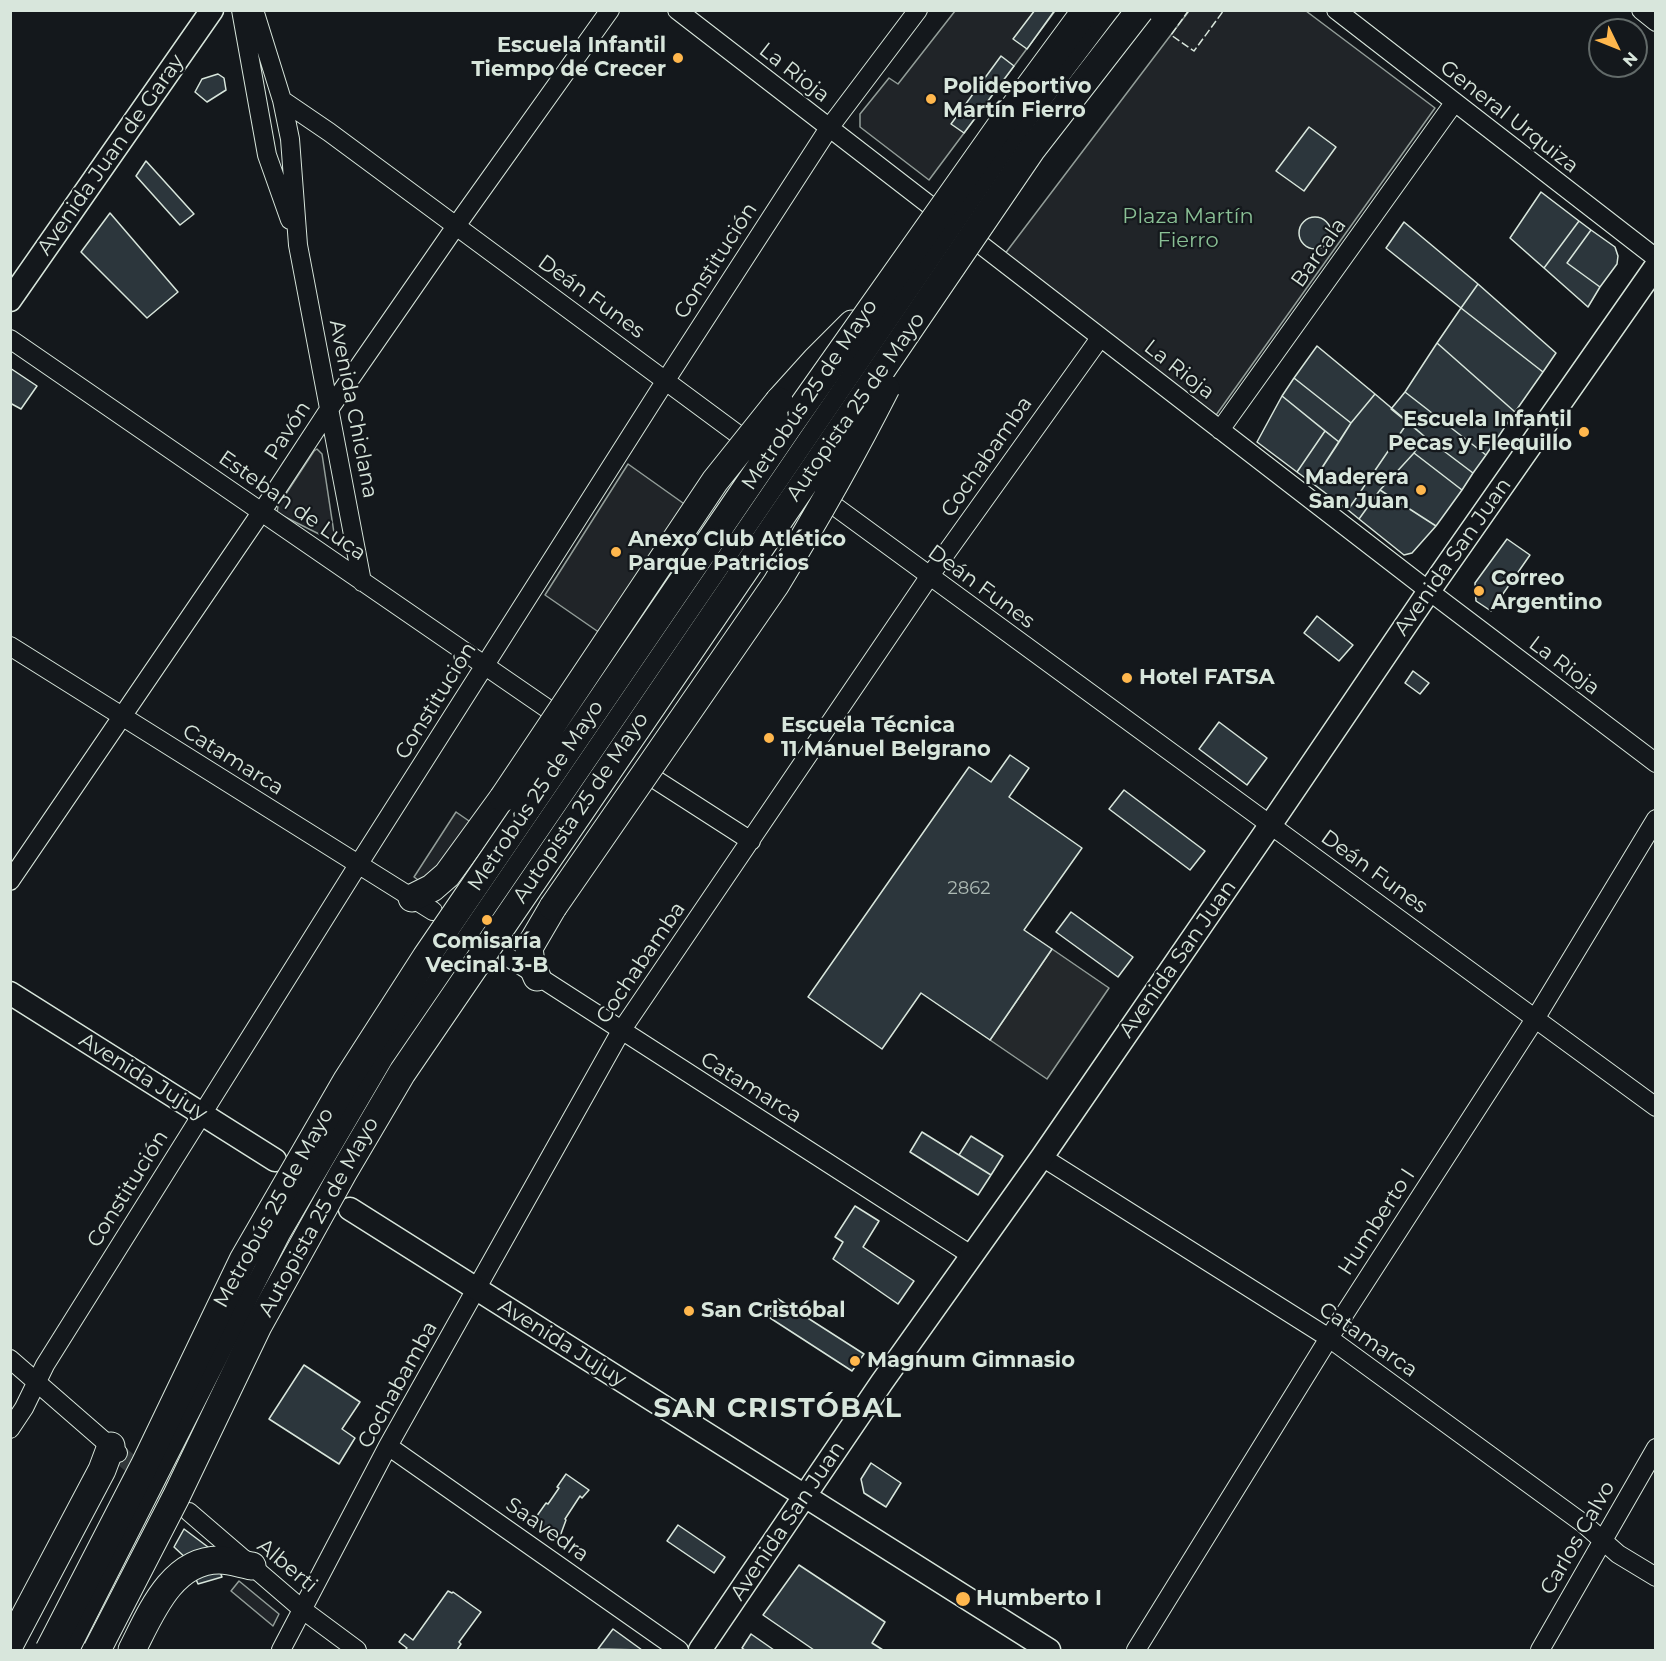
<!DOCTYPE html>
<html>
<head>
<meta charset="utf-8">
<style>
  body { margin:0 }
  #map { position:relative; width:1666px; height:1661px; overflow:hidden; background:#14181c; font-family:Montserrat,sans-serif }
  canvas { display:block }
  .frame { position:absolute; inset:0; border:12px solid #d8e6dc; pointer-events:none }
  .north { position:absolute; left:1588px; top:18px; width:60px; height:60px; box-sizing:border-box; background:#14181c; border:2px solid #626a69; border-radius:50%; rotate:133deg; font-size:16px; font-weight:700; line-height:24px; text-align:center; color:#d8e6dc }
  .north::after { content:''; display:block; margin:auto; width:21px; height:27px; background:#ffb74d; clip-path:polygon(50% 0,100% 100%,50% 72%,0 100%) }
</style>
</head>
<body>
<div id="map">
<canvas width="1666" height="1661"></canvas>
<div class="frame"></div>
<div class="north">N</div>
</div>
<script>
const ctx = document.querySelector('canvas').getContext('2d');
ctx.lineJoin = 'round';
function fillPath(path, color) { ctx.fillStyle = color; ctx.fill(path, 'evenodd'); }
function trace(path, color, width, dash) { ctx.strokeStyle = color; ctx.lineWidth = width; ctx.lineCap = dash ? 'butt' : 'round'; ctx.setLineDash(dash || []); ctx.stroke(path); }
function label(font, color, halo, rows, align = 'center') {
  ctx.font = font + ' Montserrat,sans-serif'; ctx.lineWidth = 4.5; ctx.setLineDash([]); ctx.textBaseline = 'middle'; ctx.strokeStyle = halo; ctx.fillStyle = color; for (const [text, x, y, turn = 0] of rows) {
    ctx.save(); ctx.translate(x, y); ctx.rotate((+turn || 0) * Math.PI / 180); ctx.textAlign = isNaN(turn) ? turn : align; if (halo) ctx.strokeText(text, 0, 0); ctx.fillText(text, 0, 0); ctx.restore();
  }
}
const green = new Path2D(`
  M955,11H1055L929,180L860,127V114L889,78L898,84Z
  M1189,11H1306L1435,108L1214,418L1004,255Z
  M317,449L322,454L334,533L329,539L277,513L278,506L314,451Z
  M628,464L690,508L600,633L545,595Z
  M456,812L472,823L443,869L421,882L414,877Z
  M239,1581L279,1614L273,1626L231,1591Z`);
fillPath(green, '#202428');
trace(green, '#939e99', 1.5);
const parking = new Path2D(`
  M1052,949L1109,988L1047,1079L990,1040Z`);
fillPath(parking, '#24282b');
trace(parking, '#939e99', 1.5);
const building = new Path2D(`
  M1035,10H1055L1027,49L1013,39Z
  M1001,56L1014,66L964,133L951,124Z
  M218,74L224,78L226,90L207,102L195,92L202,79Z
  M1309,127L1336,147L1304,191L1276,171Z
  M146,161L194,214L180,225L136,176Z
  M1541,192L1579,221L1544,268L1510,238Z
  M110,213L178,292L147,318L81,252Z
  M1299 233a16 16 0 1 1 32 0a16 16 0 1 1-32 0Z
  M1579,221L1591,230L1567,263L1600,287L1588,307L1544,268Z
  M1404,222L1478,284L1461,308L1386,248Z
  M1591,230L1615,247L1618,256L1617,264L1600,287L1567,263Z
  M1478,284L1556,353L1543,372L1461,308Z
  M1461,308L1543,372L1515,412L1437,343Z
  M1437,343L1515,412L1486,455L1405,392Z
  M1317,346L1375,394L1351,423L1294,378Z
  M10,368L37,386L21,409L10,403Z
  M1294,378L1351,423L1339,442L1282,396Z
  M1405,392L1486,455L1473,473L1424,436L1391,409Z
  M1375,394L1408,422L1348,510L1312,483L1351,423Z
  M1282,396L1325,431L1297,472L1257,442Z
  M1408,422L1424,436L1414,453L1380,490L1359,519L1348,510Z
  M1325,431L1339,442L1312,483L1297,472Z
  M1424,436L1473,473L1462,490L1414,453Z
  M1414,453L1462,490L1436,526L1380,490Z
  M1380,490L1436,526L1412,553L1404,555L1359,519Z
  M1507,539L1530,555L1491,611L1476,601L1475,583Z
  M1317,616L1353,645L1339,661L1304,633Z
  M1413,671L1429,683L1420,694L1405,683Z
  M1219,722L1267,758L1247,785L1199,749Z
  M1010,755L1029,768L1009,797L1082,848L1024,930L1052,949L990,1040L921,993L882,1049L808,997L969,767L991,782Z
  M1124,790L1205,851L1190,870L1109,809Z
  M1071,912L1133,957L1118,977L1056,932Z
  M922,1132L991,1175L978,1195L910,1152Z
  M971,1136L1003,1156L991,1175L959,1155Z
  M855,1206L879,1221L863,1247L914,1281L898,1304L833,1259L843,1242L835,1237Z
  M778,1299L864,1354L852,1371L767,1316Z
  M304,1365L360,1402L342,1429L355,1438L339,1464L269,1419Z
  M871,1463L901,1483L886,1507L864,1493L861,1479Z
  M566,1474L589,1490L582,1498L580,1496L565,1519L566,1520L559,1539L534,1520L546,1503L548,1504L559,1488L557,1487Z
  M678,1525L725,1557L714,1573L667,1541Z
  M184,1529L212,1550L222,1577L198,1584L188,1560L174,1547Z
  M799,1565L885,1622L872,1643L883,1650H814L763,1615Z
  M448,1591L452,1593L453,1592L481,1612L459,1642L461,1644L457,1650H405L407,1648L399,1642L405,1634L413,1640Z
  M613,1629L642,1650L598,1649Z
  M751,1634L774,1650H745L742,1648Z`);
fillPath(building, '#2c363c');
trace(building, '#d8e6dc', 1.5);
trace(new Path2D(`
  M118,1453L181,1506`), '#313739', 18, [18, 9]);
const minor = new Path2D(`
  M241,10L267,155L290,220
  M254,10L282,100L290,139L298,245L362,582
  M677,10L1429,591L1656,763
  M1336,10L1656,258
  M1641,10L1656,22
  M282,100L329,132L755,447
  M10,339L548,709
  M1220,430L1454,103
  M818,494L1656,1107
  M10,646L433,911
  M653,778L751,841
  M10,881L275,492L330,408L456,226L610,10
  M508,957L971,1255
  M1042,1157L1329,1338L1584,1524L1618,1554L1656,1577
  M10,1359L118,1453
  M10,1429L24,1408L45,1365L358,865L666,380L829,128L918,10
  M388,1446L679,1650
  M189,1512L303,1610L357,1650
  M281,1650L388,1446L621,1031L929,577L1100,338
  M1136,1650L1329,1338L1535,1019L1656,819
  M1540,1650L1656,1448`);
const major = new Path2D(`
  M10,300L212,10
  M10,993L275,1160
  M350,1209L1049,1650
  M700,1650L882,1382L1042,1157L1271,824L1429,591L1656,266`);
const highway = new Path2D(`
  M779,401L816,360L852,324
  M412,898L432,888L447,875L503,798
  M537,977L531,963L529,948L553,907
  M10,1644L102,1470L111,1446
  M132,1650C150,1615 171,1560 219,1560C230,1560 241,1564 252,1566`);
trace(minor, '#d8e6dc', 20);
trace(major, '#d8e6dc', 25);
trace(highway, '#d8e6dc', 29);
trace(minor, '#14181c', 18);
trace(major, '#14181c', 22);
trace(highway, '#14181c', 27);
const minorBridge = new Path2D(`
  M70,1650L281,1234L384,1058L1014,137L1110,10`);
const highwayBridge = new Path2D(`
  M503,798L715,481L779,401
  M553,907L776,584C815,520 852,455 886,388
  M49,1650L144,1466L243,1260L347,1080L426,957L788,427L999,128L1086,10
  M97,1650L176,1497L258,1326L343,1173L402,1073L1032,149L1140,10`);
trace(minorBridge, '#d8e6dc', 20, []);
trace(highwayBridge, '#d8e6dc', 29, []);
trace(minorBridge, '#14181c', 18);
trace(highwayBridge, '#14181c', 27);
trace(new Path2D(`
  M1189,10L1171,35L1194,51L1224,10`), '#d8e6dc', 1.5, [8, 3]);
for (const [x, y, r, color] of [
  [678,58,6,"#ffb74d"],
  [931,99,6,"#ffb74d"],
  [1584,432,6,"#ffb74d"],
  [1421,490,6,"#ffb74d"],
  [616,552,6,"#ffb74d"],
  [1479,591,6,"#ffb74d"],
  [1127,678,6,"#ffb74d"],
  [769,738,6,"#ffb74d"],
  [487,920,6,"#ffb74d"],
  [689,1311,6,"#ffb74d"],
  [855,1361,6,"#ffb74d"],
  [963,1599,8,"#ffb74d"]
]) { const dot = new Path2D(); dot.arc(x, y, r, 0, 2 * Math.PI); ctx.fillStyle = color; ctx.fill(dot); trace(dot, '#14181c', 2); }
label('18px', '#adbab4', null, [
  ["2862",969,889]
]);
label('bold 21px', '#d8e6dc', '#14181c', [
  ["Escuela Infantil",666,46,"right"],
  ["Tiempo de Crecer",666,70,"right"],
  ["Polideportivo",943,87],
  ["Martín Fierro",943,111],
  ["Escuela Infantil",1572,420,"right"],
  ["Pecas y Flequillo",1572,444,"right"],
  ["Maderera",1409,478,"right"],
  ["San Juan",1409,502,"right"],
  ["Anexo Club Atlético",628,540],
  ["Parque Patricios",628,564],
  ["Correo",1491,579],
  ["Argentino",1491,603],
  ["Hotel FATSA",1139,678],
  ["Escuela Técnica",781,726],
  ["11 Manuel Belgrano",781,750],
  ["Comisaría",487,942,"center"],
  ["Vecinal 3-B",487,966,"center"],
  ["San Cristóbal",701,1311],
  ["Magnum Gimnasio",867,1361],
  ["Humberto I",976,1599]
], 'left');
label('21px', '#d8e6dc', '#14181c', [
  ["La Rioja",794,73,38],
  ["General Urquiza",1509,117,38],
  ["Avenida Juan de Garay",111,155,-55],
  ["Barcala",1319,253,-55],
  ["Constitución",716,261,-57],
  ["Deán Funes",591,297,36],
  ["La Rioja",1179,370,38],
  ["Metrobús 25 de Mayo",810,395,-56],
  ["Autopista 25 de Mayo",856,407,-55],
  ["Avenida Chiclana",353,409,79],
  ["Pavón",288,431,-57],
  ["Cochabamba",987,457,-55],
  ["Esteban de Luca",292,506,35],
  ["Avenida San Juan",1453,557,-55],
  ["Deán Funes",981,587,36],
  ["La Rioja",1564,666,37],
  ["Constitución",436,701,-58],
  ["Catamarca",233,760,32],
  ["Metrobús 25 de Mayo",536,796,-56],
  ["Autopista 25 de Mayo",581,808,-56],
  ["Deán Funes",1374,872,36],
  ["Avenida San Juan",1178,959,-55],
  ["Cochabamba",641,963,-56],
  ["Avenida Jujuy",143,1077,32],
  ["Catamarca",751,1088,32],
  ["Constitución",128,1189,-58],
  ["Metrobús 25 de Mayo",274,1208,-61],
  ["Autopista 25 de Mayo",319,1217,-61],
  ["Humberto I",1377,1222,-57],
  ["Catamarca",1368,1340,35],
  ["Avenida Jujuy",562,1343,32],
  ["Cochabamba",398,1385,-61],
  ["Avenida San Juan",788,1521,-56],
  ["Saavedra",547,1530,35],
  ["Carlos Calvo",1578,1538,-60],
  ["Alberti",287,1566,40]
]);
label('21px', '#8ac095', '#14181c', [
  ["Plaza Martín",1188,217],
  ["Fierro",1188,241]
]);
ctx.letterSpacing = '1.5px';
label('bold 27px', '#d8e6dc', '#14181c', [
  ["SAN CRISTÓBAL",778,1409]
]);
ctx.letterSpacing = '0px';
</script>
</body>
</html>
